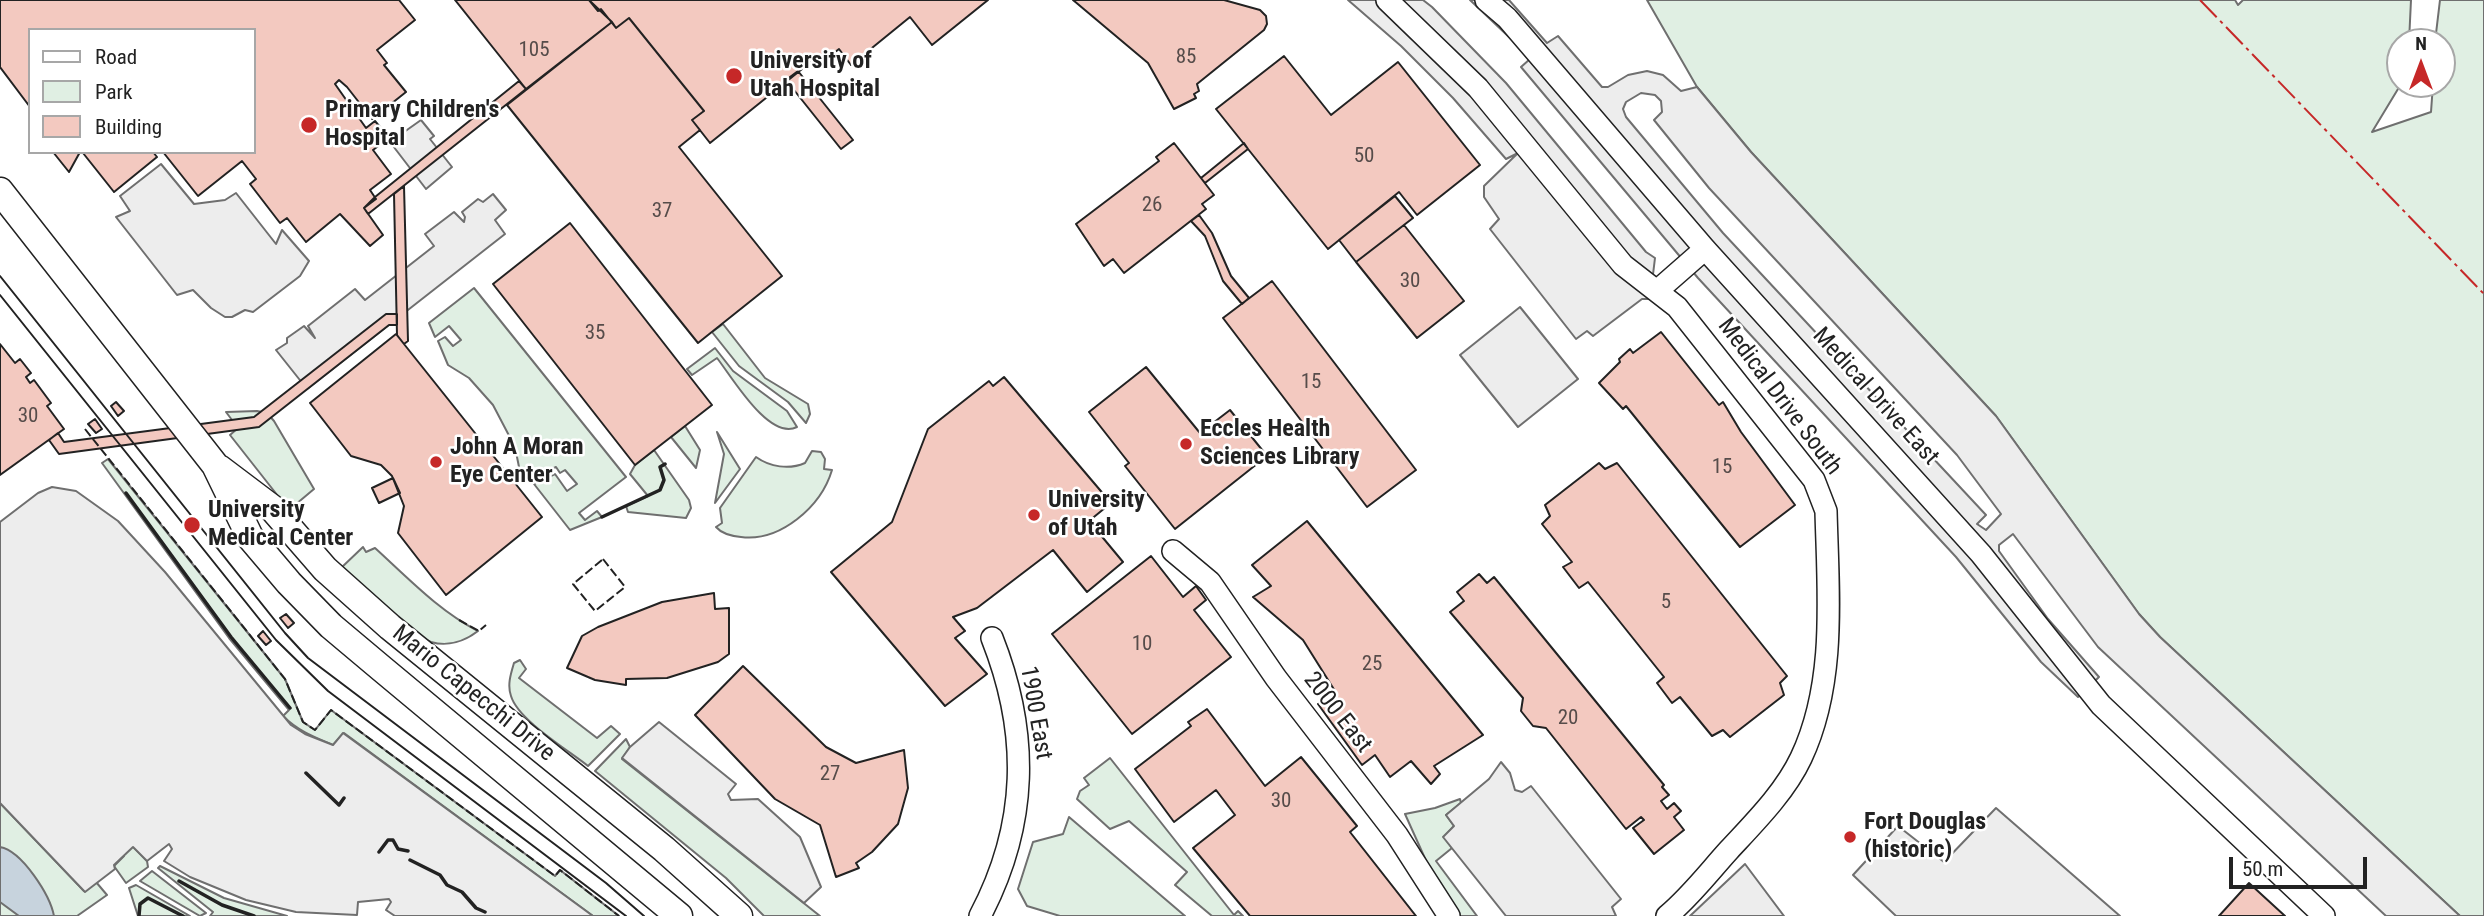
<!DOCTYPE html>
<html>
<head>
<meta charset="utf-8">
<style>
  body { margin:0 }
  #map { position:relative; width:2484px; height:916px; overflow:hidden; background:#fff; font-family:"Roboto Condensed",sans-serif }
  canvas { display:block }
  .legend { position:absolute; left:28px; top:28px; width:228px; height:126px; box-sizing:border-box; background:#fff; border:2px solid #a7a7a7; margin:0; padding:9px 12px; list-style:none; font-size:21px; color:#222 }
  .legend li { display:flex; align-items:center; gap:14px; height:35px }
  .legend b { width:35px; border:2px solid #a7a7a7 }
  .north { position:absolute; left:2386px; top:28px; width:70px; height:70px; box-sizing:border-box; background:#fff; border:2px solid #a7a7a7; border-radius:50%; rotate:0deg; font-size:19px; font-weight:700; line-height:28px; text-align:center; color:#222 }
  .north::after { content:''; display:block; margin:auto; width:24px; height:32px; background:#c62828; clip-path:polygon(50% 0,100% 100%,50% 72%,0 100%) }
  .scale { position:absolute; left:2229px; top:857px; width:138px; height:32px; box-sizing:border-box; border:4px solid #222; border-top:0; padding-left:9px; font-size:21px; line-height:24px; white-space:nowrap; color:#222; -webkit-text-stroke:5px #fff; paint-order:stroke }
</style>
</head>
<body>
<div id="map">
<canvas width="2484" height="916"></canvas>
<ul class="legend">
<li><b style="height:9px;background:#fff"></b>Road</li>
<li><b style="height:19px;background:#e0efe3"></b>Park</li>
<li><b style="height:19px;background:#f3c9c0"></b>Building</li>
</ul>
<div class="north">N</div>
<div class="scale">50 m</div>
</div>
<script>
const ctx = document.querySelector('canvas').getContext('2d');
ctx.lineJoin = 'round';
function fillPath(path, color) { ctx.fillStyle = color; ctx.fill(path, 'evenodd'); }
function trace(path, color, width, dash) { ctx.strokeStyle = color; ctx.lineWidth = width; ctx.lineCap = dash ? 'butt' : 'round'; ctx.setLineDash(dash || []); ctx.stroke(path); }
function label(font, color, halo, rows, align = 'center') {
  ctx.font = font + ' "Roboto Condensed",sans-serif'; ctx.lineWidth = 5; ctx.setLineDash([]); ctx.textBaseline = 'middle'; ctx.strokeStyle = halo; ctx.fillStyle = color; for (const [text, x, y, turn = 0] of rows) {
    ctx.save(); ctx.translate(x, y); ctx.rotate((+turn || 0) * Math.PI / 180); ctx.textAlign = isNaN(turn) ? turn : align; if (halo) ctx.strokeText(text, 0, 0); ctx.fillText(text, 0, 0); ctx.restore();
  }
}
const green = new Path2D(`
  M1647,0H2235L2238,5L2243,0H2411L2409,42H2400L2401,84L2372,132L2431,112L2433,84H2442V42H2435L2440,0H2484V916H2460L2160,637L2139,614L1996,416L1751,152L1697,87Z
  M474,288L626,477L579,513L585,520L597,511L602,517L570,530L534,484L555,474L567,491L577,484L565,470L560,473L556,467L529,480L519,467L515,447L493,405L469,378L448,365L438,341L445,337L453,346L461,340L449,326L435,337L429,323Z
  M723,324L765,378L808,404L810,414L806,423L788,402L739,366L712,332Z
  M715,348L733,371L787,411L797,427C769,441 732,377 717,358L692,375L687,369Z
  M257,411L267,413L274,421L314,489L289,510L230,435L238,428L226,412Z
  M685,426L700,450L696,468L671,437Z
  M717,432L740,469L715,503L724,454Z
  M654,450L689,500L691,508L686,518L628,512L626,506L648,496L630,474L635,465Z
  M812,451L821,452L825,459L824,469L832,470C821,507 780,542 741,537C731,536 722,534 716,527L722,523L720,508L756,457C770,467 789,470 805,463Z
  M108,459L285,679L303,722L315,730L331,710L555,876L560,870L619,916H593L344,733L333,745C314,737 298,731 283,716L289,710L229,638L102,463Z
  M363,547L366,552L375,548C408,578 439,611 478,631C465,641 448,647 431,642C409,634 361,585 341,568Z
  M520,660L526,669L519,678L597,738L611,726L620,734L588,766C568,750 518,720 511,696C507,685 511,673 514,663Z
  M0,708L147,861L148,867L126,883L114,866L124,856Z
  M626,739L630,747L622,759L820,916H764L726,878L595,771Z
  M1110,758L1234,915L1238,911L1243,916H1212L1175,885L1187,872L1129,821L1110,829L1077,799L1080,791L1089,785L1084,778Z
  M1460,799L1461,803L1446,815L1454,826L1444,837L1452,848L1436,861L1477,916H1459L1428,865L1405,814L1435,808Z
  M0,803L84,891L96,882L107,895L77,916H0Z
  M1069,817L1185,916H1060L1027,906L1018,889L1033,842L1063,834Z
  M160,866L224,898L287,916H210L213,912L158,868Z
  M152,871L206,913L200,916L140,881Z
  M136,885L190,916H138L129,888Z`);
fillPath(green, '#e0efe3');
trace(green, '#6f6f6f', 2);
const parking = new Path2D(`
  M1348,0H1423L1432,7L1506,83L1646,252L1655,258L1650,299H1642L1593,336L1587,331L1576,339L1490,229L1499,219L1484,197V186L1518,153L1506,159L1453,98L1401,46Z
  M1470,0H1509L1547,43L1558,36L1602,87H1608L1628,75L1647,71L1663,75L1681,91L1697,87L1751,152L1996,416L2139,614L2160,637L2460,916H2386L2098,647L2013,534L1999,545V551L2048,619L2099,677L2078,697L2041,662L1956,557L1698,278L1521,67L1530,59L1529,56ZM1641,93L1655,95L1661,101L1662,112L1654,120L1709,188L1957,455L2001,514L1986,530L1977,524L1986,515L1723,233L1626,117L1623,109L1626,102Z
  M421,120L434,136L430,139L452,167L426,189L390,142Z
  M161,164L194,204L225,200L236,193L276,244L282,230L309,261L300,276L253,312L245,310L232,317H225L211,308L193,290L177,295L116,217L130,211L120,196Z
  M493,194L506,210L495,220L505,234L307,389L276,350L287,343V338L304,326L315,338L308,326L355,289L365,300L434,246L425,234L454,212L464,222L465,217L462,212L478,199L483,202Z
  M1520,307L1578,379L1518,427L1460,355Z
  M52,487L76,491L118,521L165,572L291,725L305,734L333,745L343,733L593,916H395L386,910L391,902L389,899L358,902L357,915L296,912L246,900L190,877L164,861L172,849L169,844L147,861L133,847L114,865L115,869L85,892L0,803V522L38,493Z
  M659,722L736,784L728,794L731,800L758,799L800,837L821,887L804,903L622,758L630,747Z
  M1501,762L1510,773L1515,790L1522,792L1531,786L1621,899L1612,907L1616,916H1506L1443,837L1454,826L1446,815L1489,779Z
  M1996,808L2120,916H1896L1853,875L1898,826L1944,862Z
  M1745,864L1784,916H1690Z`);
fillPath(parking, '#ededed');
trace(parking, '#6f6f6f', 2);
const water = new Path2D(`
  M0,847C22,851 50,895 54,916H19L0,902Z`);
fillPath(water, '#c7d3dd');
trace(water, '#6f6f6f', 2);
const building = new Path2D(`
  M0,0H399L415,20L377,50L387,63L384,65L406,92L372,119L347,87L339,80L335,84L366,128L375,121L389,138L373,150L391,174L370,190L376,199L364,208L383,235L370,246L340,214L306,242L287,218L280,223L250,184L256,179L242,161L198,196L163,152H254V30H30V107L0,67Z
  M455,0H589L612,22L526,89Z
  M589,0H988L932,45L910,17L851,65L839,49L816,67L812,61L710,143L692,120L704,111L629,18L616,28L601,9L598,11Z
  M1073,0H1224L1260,10L1266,16L1267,24L1264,30L1197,84L1199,91L1194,94L1196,98L1174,109L1148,63Z
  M629,18L704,111L692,120L700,130L679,147L782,276L698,343L507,105L612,22L616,28Z
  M1284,56L1331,115L1398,62L1480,165L1417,215L1399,192L1328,249L1216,109Z
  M798,71L853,140L841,149L786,80Z
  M519,81L526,89L368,214L364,208L375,197Z
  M1174,143L1214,195L1202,204L1206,209L1124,273L1113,259L1104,266L1076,224L1159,161L1156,157Z
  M1244,143L1248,149L1205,183L1201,178Z
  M53,152H80L69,172Z
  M153,152L157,157L114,192L83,153Z
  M404,186L408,341L404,344L397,335L394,194Z
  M1395,196L1413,218L1356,262L1339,240Z
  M1199,215L1212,233L1231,276L1249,298L1242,304L1223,281L1205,236L1191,221Z
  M570,223L712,405L635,465L493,284Z
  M1404,225L1464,301L1417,338L1356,262Z
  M1272,281L1416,470L1367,507L1223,318Z
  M386,314H397V325H389L259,427L59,454L49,440L58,433L64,442L254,417Z
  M1661,332L1719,405L1723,402L1741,432L1795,505L1740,547L1626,406L1623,409L1599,383L1620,362L1619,359L1630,349L1633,353Z
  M396,334L542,517L446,595L398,533L404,506L392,476L381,465L351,456L310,403Z
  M0,344L15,363L20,359L31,373L26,377L30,383L34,380L51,403L47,406L64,429L0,475Z
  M1146,367L1200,433L1230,410L1267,456L1175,529L1125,466L1129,463L1089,412Z
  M1004,377L1111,503L1089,521L1123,562L1087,592L1053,550L977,608L953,617L965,631L955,638L987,674L945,706L831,572L892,522L928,429L989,381L993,386Z
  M116,402L124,411L118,416L111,406Z
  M95,419L102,429L96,433L88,424Z
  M1599,463L1605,469L1617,463L1787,676L1780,683L1784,695L1730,737L1723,730L1712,736L1680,697L1672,703L1657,683L1664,677L1588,582L1579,588L1563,567L1572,562L1542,524L1550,516L1545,505Z
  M393,478L400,493L379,503L372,488Z
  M1307,521L1483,735L1434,766L1440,774L1431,784L1411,761L1390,777L1375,755L1362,765L1318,704L1335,691L1303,640L1253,597L1271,586L1252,565Z
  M1151,556L1183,597L1196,586L1206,600L1194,610L1231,657L1132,734L1052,634Z
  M1479,574L1487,583L1494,577L1664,785L1662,787L1669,795L1661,801L1667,809L1674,803L1681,811L1674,817L1684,830L1654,854L1633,828L1644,820L1641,817L1626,829L1546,728L1533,726L1521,711L1523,698L1450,612L1464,601L1457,592Z
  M714,593L715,609L729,608V654L718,662L667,678L626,679V685L595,680L567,668L582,636L598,627L662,602Z
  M286,614L294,623L288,628L280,618Z
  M263,631L271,641L266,645L258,636Z
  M743,666L826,747L856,763L904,750L908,788L898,824L872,852L856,863L859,868L836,877L820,825L775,799L695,715Z
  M1207,709L1265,786L1301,757L1357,826L1350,832L1416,916H1250L1193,848L1235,815L1216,790L1174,822L1135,769L1191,726L1188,722Z
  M2249,883L2285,916H2219Z`);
fillPath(building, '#f3c9c0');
trace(building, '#222', 2);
const minor = new Path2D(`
  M1387,0L1478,88L1623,265L1677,307L1814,480L1826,511C1828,592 1837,682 1801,758C1785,792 1755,822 1729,850C1709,872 1690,897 1667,916
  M1486,0L1507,18L1705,249L1981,554L2101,705L2324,916
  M1657,291L1705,249
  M1173,551L1210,582L1276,678L1397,835L1449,916
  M980,916C1028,825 1030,734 992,638`);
const major = new Path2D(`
  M0,191L215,465L250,537L289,583L331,626L381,668L679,916
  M219,468L272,508L325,569L390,627L664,849L739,916`);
trace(minor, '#222', 24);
trace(major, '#222', 29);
trace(minor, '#fff', 21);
trace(major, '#fff', 26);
trace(new Path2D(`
  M0,276L285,633L308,658L606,883L644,916
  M0,295L276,640L328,691L626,916`), '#222', 2);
trace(new Path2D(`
  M85,429L285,679L303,722L315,730L331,710L555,876L560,870L619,916
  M603,559L625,587L595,611L573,584Z
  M459,620L479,631L486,625`), '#222', 2, [9, 3.5]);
trace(new Path2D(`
  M126,493L231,637L290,708
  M602,517L660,490L664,480L660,467L665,464
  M306,773L339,805L344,798
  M379,852L388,840H393L398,849L408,851
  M410,860L440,875L447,885L462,892L476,908L485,912
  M179,881L222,905L254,916
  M139,916L140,904L148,898L183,916`), '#222', 3.5);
trace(new Path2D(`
  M2200,0L2484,294`), '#c62828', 2, [24, 5, 3.5, 5]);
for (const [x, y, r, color] of [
  [734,76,9,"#c62828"],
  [309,125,9,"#c62828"],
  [1186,444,7,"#c62828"],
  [436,462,7,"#c62828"],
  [1034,515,7,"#c62828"],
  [192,525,9,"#c62828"],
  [1850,837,7,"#c62828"]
]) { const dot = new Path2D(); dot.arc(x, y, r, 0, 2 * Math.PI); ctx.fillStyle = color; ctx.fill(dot); trace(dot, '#fff', 2.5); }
label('21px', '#564c4a', null, [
  ["105",534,51],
  ["85",1186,58],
  ["50",1364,157],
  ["26",1152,206],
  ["37",662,212],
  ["30",1410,282],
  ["35",595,334],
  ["15",1311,383],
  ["30",28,417],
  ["15",1722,468],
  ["5",1666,603],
  ["10",1142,645],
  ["25",1372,665],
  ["20",1568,719],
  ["27",830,775],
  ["30",1281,802]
]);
label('bold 24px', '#222', '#fff', [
  ["University of",750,62],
  ["Utah Hospital",750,90],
  ["Primary Children's",325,111],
  ["Hospital",325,139],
  ["Eccles Health",1200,430],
  ["Sciences Library",1200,458],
  ["John A Moran",450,448],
  ["Eye Center",450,476],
  ["University",1048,501],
  ["of Utah",1048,529],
  ["University",208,511],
  ["Medical Center",208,539],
  ["Fort Douglas",1864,823],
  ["(historic)",1864,851]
], 'left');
label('24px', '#222', '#fff', [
  ["Medical Drive South",1779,397,53],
  ["Medical Drive East",1875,397,48],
  ["Mario Capecchi Drive",473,694,39],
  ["1900 East",1035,713,80],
  ["2000 East",1337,713,52]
]);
</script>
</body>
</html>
